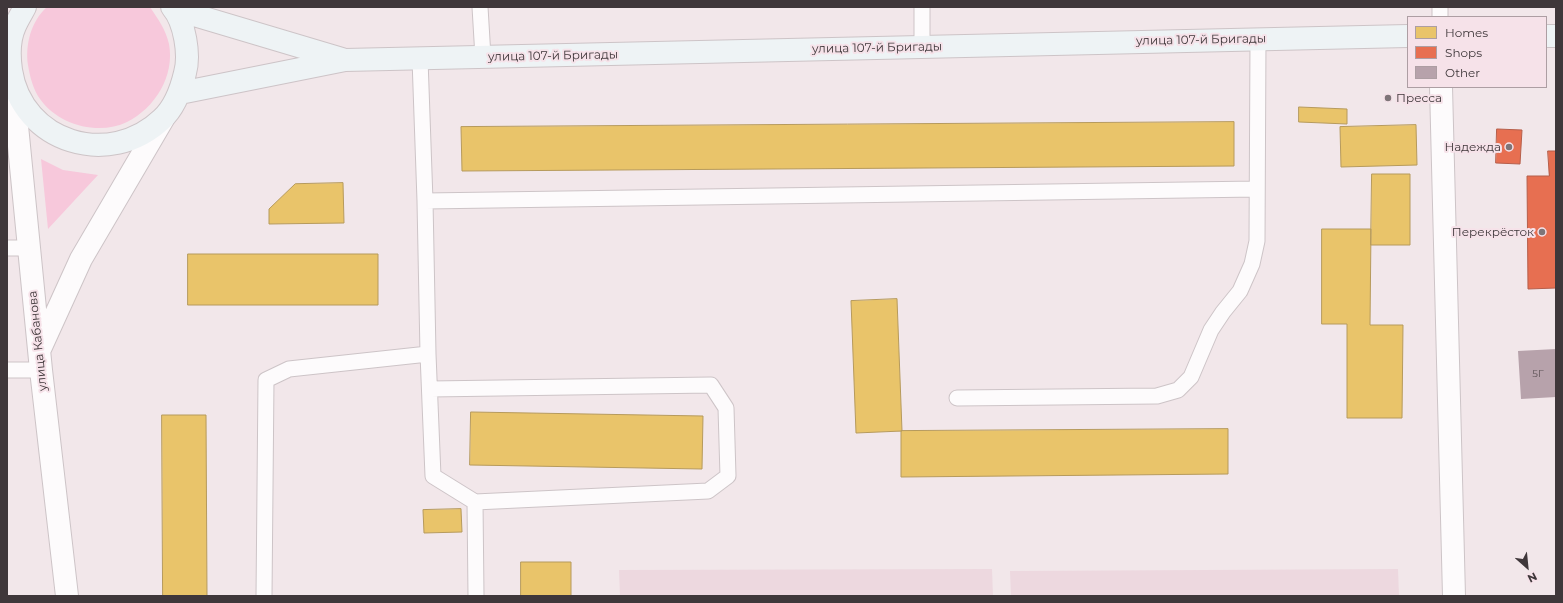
<!DOCTYPE html>
<html>
<head>
<meta charset="utf-8">
<style>
  body { margin:0 }
  #map { position:relative; width:1563px; height:603px; overflow:hidden; background:#f2e7ea; font-family:Montserrat,sans-serif }
  canvas { display:block }
  .frame { position:absolute; inset:0; border:8px solid #3f373a; pointer-events:none }
  .legend { position:absolute; left:1407px; top:16px; width:140px; height:72px; box-sizing:border-box; background:#f6e2e9; border:1px solid #ad9ea3; margin:0; padding:5px 7px; list-style:none; font-size:12px; color:#3f373a }
  .legend li { display:flex; align-items:center; gap:8px; height:20px }
  .legend b { width:20px; border:1px solid #ad9ea3 }
  .north { position:absolute; left:1507px; top:547px; width:40px; height:40px; -webkit-text-stroke:3px #f6e2e9; paint-order:stroke; rotate:153deg; font-size:11px; font-weight:700; line-height:16px; text-align:center; color:#3f373a }
  .north::after { content:''; display:block; margin:auto; width:14px; height:18px; background:#3f373a; clip-path:polygon(50% 0,100% 100%,50% 72%,0 100%) }
</style>
</head>
<body>
<div id="map">
<canvas width="1563" height="603"></canvas>
<div class="frame"></div>
<ul class="legend">
<li><b style="height:11px;background:#e9c46a"></b>Homes</li>
<li><b style="height:11px;background:#e76f51"></b>Shops</li>
<li><b style="height:11px;background:#b7a2ab"></b>Other</li>
</ul>
<div class="north">N</div>
</div>
<script>
const ctx = document.querySelector('canvas').getContext('2d');
ctx.lineJoin = 'round';
function fillPath(path, color) { ctx.fillStyle = color; ctx.fill(path, 'evenodd'); }
function trace(path, color, width, dash) { ctx.strokeStyle = color; ctx.lineWidth = width; ctx.lineCap = dash ? 'butt' : 'round'; ctx.setLineDash(dash || []); ctx.stroke(path); }
function label(font, color, halo, rows, align = 'center') {
  ctx.font = font + ' Montserrat,sans-serif'; ctx.lineWidth = 4; ctx.setLineDash([]); ctx.textBaseline = 'middle'; ctx.strokeStyle = halo; ctx.fillStyle = color; for (const [text, x, y, turn = 0] of rows) {
    ctx.save(); ctx.translate(x, y); ctx.rotate((+turn || 0) * Math.PI / 180); ctx.textAlign = isNaN(turn) ? turn : align; if (halo) ctx.strokeText(text, 0, 0); ctx.fillText(text, 0, 0); ctx.restore();
  }
}
fillPath(new Path2D(`
  M992,569L993,596H620L619,570Z
  M1398,569L1399,596H1011L1010,571Z`), '#edd8df');
fillPath(new Path2D(`
  M47,7H150C158,19 166,30 169,44C175,76 155,108 127,122C99,136 58,125 40,99C33,89 30,77 28,65C25,45 31,21 47,7Z
  M41,159L63,170L98,175L48,229Z`), '#f7c8db');
const homes = new Path2D(`
  M1299,107L1347,109V124L1299,122Z
  M1234,122V166L462,171L461,127Z
  M1416,125L1417,165L1341,167L1340,127Z
  M1372,174H1410V245H1371Z
  M343,183L344,223L269,224V209L295,184Z
  M1322,229H1371L1370,325H1403L1402,418H1347V324H1322Z
  M188,254H378V305H188Z
  M897,299L902,431L856,433L851,301Z
  M471,412L703,416L702,469L470,465Z
  M162,415H206L207,596H163Z
  M1228,429V474L901,477V431Z
  M461,509L462,532L424,533L423,510Z
  M521,562H571V596H521Z`);
fillPath(homes, '#e9c46a');
trace(homes, '#b69a5c', 1);
const shops = new Path2D(`
  M1497,129L1522,130L1520,164L1496,163Z
  M1548,151H1556V288L1528,289L1527,176H1549Z`);
fillPath(shops, '#e76f51');
trace(shops, '#b55e4a', 1);
fillPath(new Path2D(`
  M1556,349V397L1521,399L1518,351Z`), '#b7a2ab');
const service = new Path2D(`
  M480,7L483,57
  M922,7V47
  M1440,17V7
  M420,59L425,201L1257,189
  M7,248H28
  M428,354L433,476L475,502L476,596
  M7,370H41
  M430,389L711,385L726,408L728,476L708,491L475,502
  M957,398L1157,396L1178,390L1191,377L1211,330L1223,312L1240,291L1252,264L1257,241L1258,39
  M264,596L266,380L289,369L428,354L425,201`);
const minor = new Path2D(`
  M13,85L41,370L67,596
  M1441,87L1454,596
  M40,349L81,259L163,119`);
const secondary = new Path2D(`
  M25,7C22,13 18,19 15,26C9,39 9,56 11,70C22,143 110,169 162,119C175,107 181,90 185,73C190,55 185,22 172,7
  M174,9L342,59
  M1546,36H1556
  M180,93L345,60L1408,36`);
trace(service, '#cdc4c7', 17);
trace(minor, '#cdc4c7', 24);
trace(secondary, '#cdc4c7', 24);
trace(service, '#fdfbfc', 15);
trace(minor, '#fdfbfc', 22);
trace(secondary, '#eef3f5', 22);
for (const [x, y, r, color] of [
  [1388,98,4,"#7e7578"],
  [1509,147,4,"#7e7578"],
  [1542,232,4,"#7e7578"]
]) { const dot = new Path2D(); dot.arc(x, y, r, 0, 2 * Math.PI); ctx.fillStyle = color; ctx.fill(dot); trace(dot, '#f6e2e9', 1.5); }
label('10px', '#5d5256', null, [
  ["5Г",1538,374]
]);
label('12px', '#3f373a', '#f6e2e9', [
  ["улица 107-й Бригады",1201,40,-1],
  ["улица 107-й Бригады",877,48,-1],
  ["улица 107-й Бригады",553,56,-1],
  ["улица Кабанова",38,341,-96]
]);
label('12px', '#3f373a', '#f6e2e9', [
  ["Пресса",1396,98,"left"],
  ["Надежда",1501,147],
  ["Перекрёсток",1534,232]
], 'right');
</script>
</body>
</html>
